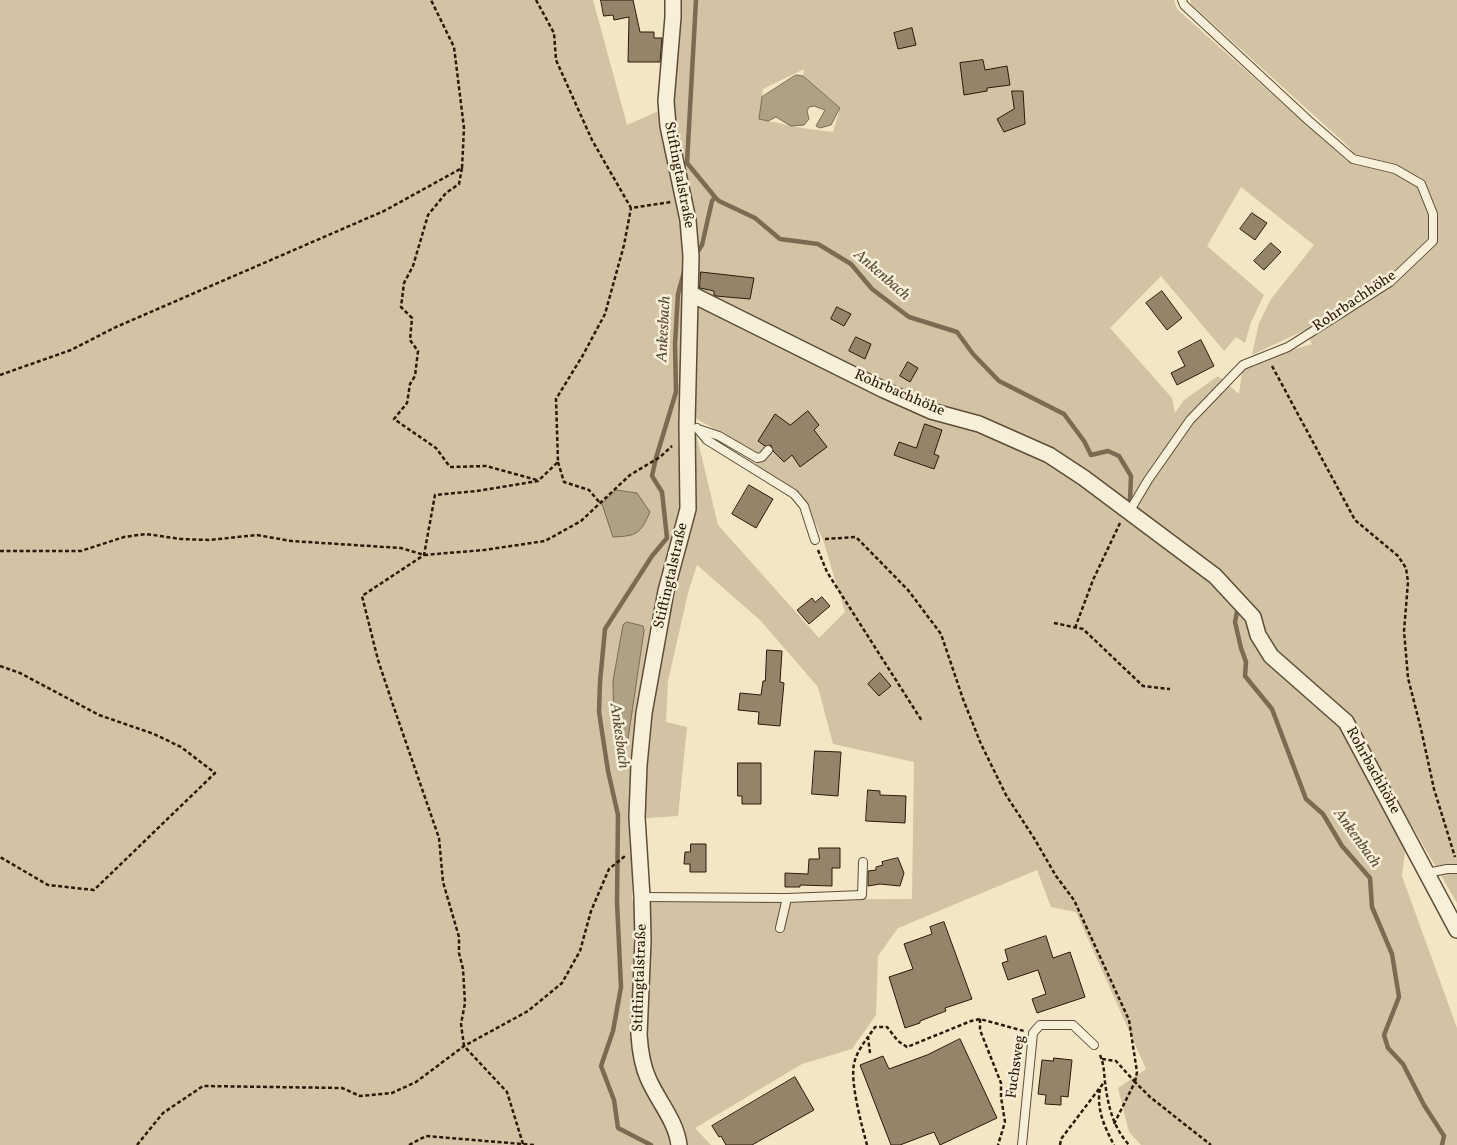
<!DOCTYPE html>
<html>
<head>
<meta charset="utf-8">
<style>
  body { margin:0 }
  canvas { display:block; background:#f3e6c4 }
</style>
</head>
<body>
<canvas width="1457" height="1145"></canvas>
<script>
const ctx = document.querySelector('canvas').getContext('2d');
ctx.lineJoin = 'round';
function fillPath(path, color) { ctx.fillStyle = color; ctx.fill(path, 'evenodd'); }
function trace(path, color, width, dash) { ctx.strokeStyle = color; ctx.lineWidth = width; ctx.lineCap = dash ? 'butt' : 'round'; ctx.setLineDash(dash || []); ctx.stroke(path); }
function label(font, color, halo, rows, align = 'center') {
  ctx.font = font + ' Vollkorn,serif'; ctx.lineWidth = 5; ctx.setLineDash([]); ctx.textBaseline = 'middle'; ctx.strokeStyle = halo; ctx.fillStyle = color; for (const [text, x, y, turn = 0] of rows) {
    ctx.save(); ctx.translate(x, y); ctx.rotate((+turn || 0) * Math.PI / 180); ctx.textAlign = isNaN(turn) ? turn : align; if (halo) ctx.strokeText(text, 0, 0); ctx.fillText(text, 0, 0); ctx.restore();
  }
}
fillPath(new Path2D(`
  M0,0H593L627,125L672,105L680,19V0H1174L1177,9L1347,161L1350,148L1191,4L1190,0H1457V903L1409,821L1402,876L1457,1028V1145H1141L1129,1132L1118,1088L1146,1069L1076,912L1051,907L1037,870L898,928L878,956L876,1015L852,1049L802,1064L695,1128L711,1145H0ZM804,69L803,76L840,108L833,132L802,128L759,119L763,89ZM1241,187L1314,245L1271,299L1259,323L1252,355L1305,330L1312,344L1243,365L1239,394L1218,376L1184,400L1175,413L1172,398L1110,328L1161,276L1224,351L1236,337L1245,343L1251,322L1264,295L1207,246ZM939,407L1016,431L1071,462L973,428ZM692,416L752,451L757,467L805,501L823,540L845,612L819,638L718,525ZM616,490L637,493L649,512ZM697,565L760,620L818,687L833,744L914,762L912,899L632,900L633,819L678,816L687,727L666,722L668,681L688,593ZM623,625L644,631L629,730L613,681Z`), '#d1c3a4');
const water = new Path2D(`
  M796,75L803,76L840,108L831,125L820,128L816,126L825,110L814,106L809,107L807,111L809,119L804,125L791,126L776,117L768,121L759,119L762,97Z
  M616,490L637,493L650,512C640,534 637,536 613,537L602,504Z
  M627,622L643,626L644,631L628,739L626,741L618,742L614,737L613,681L623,625Z`);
fillPath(water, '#afa184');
trace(water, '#7b6b52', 1);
trace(new Path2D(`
  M696,0L687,163L715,197L719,201L755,218L780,239L818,244L851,264L872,289L909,317L957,332L973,354L999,381L1064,414L1084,441L1091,455L1108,451L1119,456L1131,476L1130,500
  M698,251L702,245L712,201L715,197
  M1238,607L1235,622L1241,648L1246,662L1245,676L1272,709L1306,799L1323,814L1342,846L1370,878L1372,907L1392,954L1399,997L1384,1035L1388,1048L1403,1064L1424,1105L1444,1136L1442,1145
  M651,1145L618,1128L614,1100L601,1066L613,1031L621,987L617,902L618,815L608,771L599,712L600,682L605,629L652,556L667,538L662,492L652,476L656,458L676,392L675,344L678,294L684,272`), '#7b6b52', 4.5);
const building = new Path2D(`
  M601,0H633L640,32H654V38H662L660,62H628L629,17L614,20L613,15L604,16Z
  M912,28L916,45L898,49L894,33Z
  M983,60L985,70L1007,66L1010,85L987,88V91L964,95L960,63Z
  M1012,91H1023L1025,124L1004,132L997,119L1014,109Z
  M1252,213L1267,223L1255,240L1240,229Z
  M1271,243L1281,252L1264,270L1254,261Z
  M701,272L754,278L750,299L716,296L714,295V291L700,288Z
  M1162,291L1182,318L1167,330L1146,303Z
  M837,307L851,314L844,326L831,319Z
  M856,337L871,344L865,359L849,351Z
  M1201,340L1214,366L1177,385L1171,373L1185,366L1178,352Z
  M908,362L918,368L910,382L900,376Z
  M808,411L819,425L814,430L827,447L800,467L792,455L784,462L773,451L771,445L765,446L758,441L775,414L790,425Z
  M925,424L942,430L934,454L939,456L934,469L894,455L899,442L916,448Z
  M749,485L773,499L756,528L732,514Z
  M822,597L830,606L809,624L797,610L812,598L815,602Z
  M767,650L782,651L780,682L784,683L780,726L758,724L759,712L738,710L740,693L761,695L763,681H765Z
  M880,673L891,686L879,696L868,684Z
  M815,751L841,752L838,796L812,794Z
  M738,763H761V804H742V796H738Z
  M868,790L880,791V795L906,796L905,823L866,821Z
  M691,844H706V872H690V864H684L685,852H690Z
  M819,848H840V868H832V886L800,885V887H785V873L808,874L809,859H819Z
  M898,858L904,873L900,886L880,884L868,886V871L876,870V867L883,865L882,862Z
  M944,922L972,999L945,1008L946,1011L920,1021V1023L905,1028L889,977L913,969L904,944L932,934L930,927Z
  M1046,936L1053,958L1070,952L1085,997L1037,1013L1032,999L1046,994L1038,970L1008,980L1002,963L1008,961L1005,950Z
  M960,1039L997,1118L940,1145L934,1132L900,1145H891L860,1065L883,1056L889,1069L927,1055Z
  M1054,1058L1072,1060L1068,1097L1061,1096V1105L1045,1104L1046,1095L1038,1094L1042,1060L1053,1061Z
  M795,1077L814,1110L752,1145H726L721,1136L719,1137L712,1126Z`);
fillPath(building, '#93846a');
trace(building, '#2c1a08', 1);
const lane = new Path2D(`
  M697,428L707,440L794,494L804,506L815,540
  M698,429L719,436L757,458L762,457L768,450
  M1129,512L1148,480L1190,420L1243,365L1288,347L1390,282L1433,241V214L1421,184L1395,169L1353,159L1308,120L1184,5L1182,0
  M1427,873L1447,869H1457
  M642,897L787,898L780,928
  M787,898L862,895L863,862
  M1022,1145L1033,1033L1040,1025H1073L1094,1045`);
const street = new Path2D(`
  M673,0V17L666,101L668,126L688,220L691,256L687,424L688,509L666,591L644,713L639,765L637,817L642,897L643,941L639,1035C640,1049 642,1065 648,1078C657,1100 676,1120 679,1145
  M691,294L884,390L931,411L979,424L1049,455L1084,478L1215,576L1253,617L1258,635L1271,656L1346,722L1457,930`);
trace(lane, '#5e4d37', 10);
trace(street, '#5e4d37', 18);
trace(new Path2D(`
  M536,0L554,33L556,60L592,140L631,208L671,202
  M462,168L459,184L446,193L428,215L413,266L404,283L401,307L412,318L410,340L418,351L415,376L410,384L407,403L394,419L436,448L450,467L486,466L537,480
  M1272,366L1355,520L1398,556L1406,568L1408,582L1404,631L1408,678L1421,729L1434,789L1455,857
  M0,375L71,350L116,327L384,211L462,168L464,128L454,47L431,0
  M558,462L564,482L589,490L600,503
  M825,539L856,537L908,590L941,634L963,699L981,744L1006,795L1034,838L1056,876L1074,900L1129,1020L1137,1072L1135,1082
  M818,550L827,572L922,721
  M0,551H81L124,537L146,534L181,539L209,540L257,535L291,541L401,548L424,555L484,550L545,541L581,521L630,475L660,457L672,446
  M1054,623L1083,629L1143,686L1170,689
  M1075,628L1093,580L1120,523
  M0,666L20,673L99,715L154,734L181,747L215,773L94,890L48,885L0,857
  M980,1019V1030L1001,1083V1097L1005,1122L998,1145
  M870,1053L868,1037L875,1027H887L898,1041L907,1047L971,1021L980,1019L1024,1031
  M1100,1055C1104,1064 1104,1073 1105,1082C1108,1106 1113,1127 1129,1145
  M1102,1059L1116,1061L1135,1082
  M1100,1089C1096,1109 1105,1128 1114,1145
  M1114,1124L1135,1082L1150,1097L1211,1145
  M523,1144L507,1092L464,1046L461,1024L465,1003L463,969L459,953V937L443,882L439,838L392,702L378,660L362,596L424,555L435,495L477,491L538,481L558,462L556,399L583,355L605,314L624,245L631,208
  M137,1145L163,1113L203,1086L342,1088L360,1096L392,1093L416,1082L464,1046L528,1011L562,983L580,951L591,911L609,869L625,856
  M409,1145L426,1136L534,1145
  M867,1145C862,1126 850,1083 854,1064C856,1054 862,1045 868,1037
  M1060,1145L1061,1139L1105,1081`), '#2c1a08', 2.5, [4, 2.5]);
trace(lane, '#f7efd9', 8);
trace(street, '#f7efd9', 15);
label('15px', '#2c1a08', '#f7efd9', [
  ["Stiftingtalstraße",678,175,79],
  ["Rohrbachhöhe",1355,302,-34],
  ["Rohrbachhöhe",899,394,23],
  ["Stiftingtalstraße",672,576,-77],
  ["Rohrbachhöhe",1372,771,61],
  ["Stiftingtalstraße",641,978,-88],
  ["Fuchsweg",1017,1067,-82]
]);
label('italic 16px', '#60503a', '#f7efd9', [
  ["Ankenbach",881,276,41],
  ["Ankesbach",665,329,-87],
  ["Ankesbach",618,736,82],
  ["Ankenbach",1356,839,54]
]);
</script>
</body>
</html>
